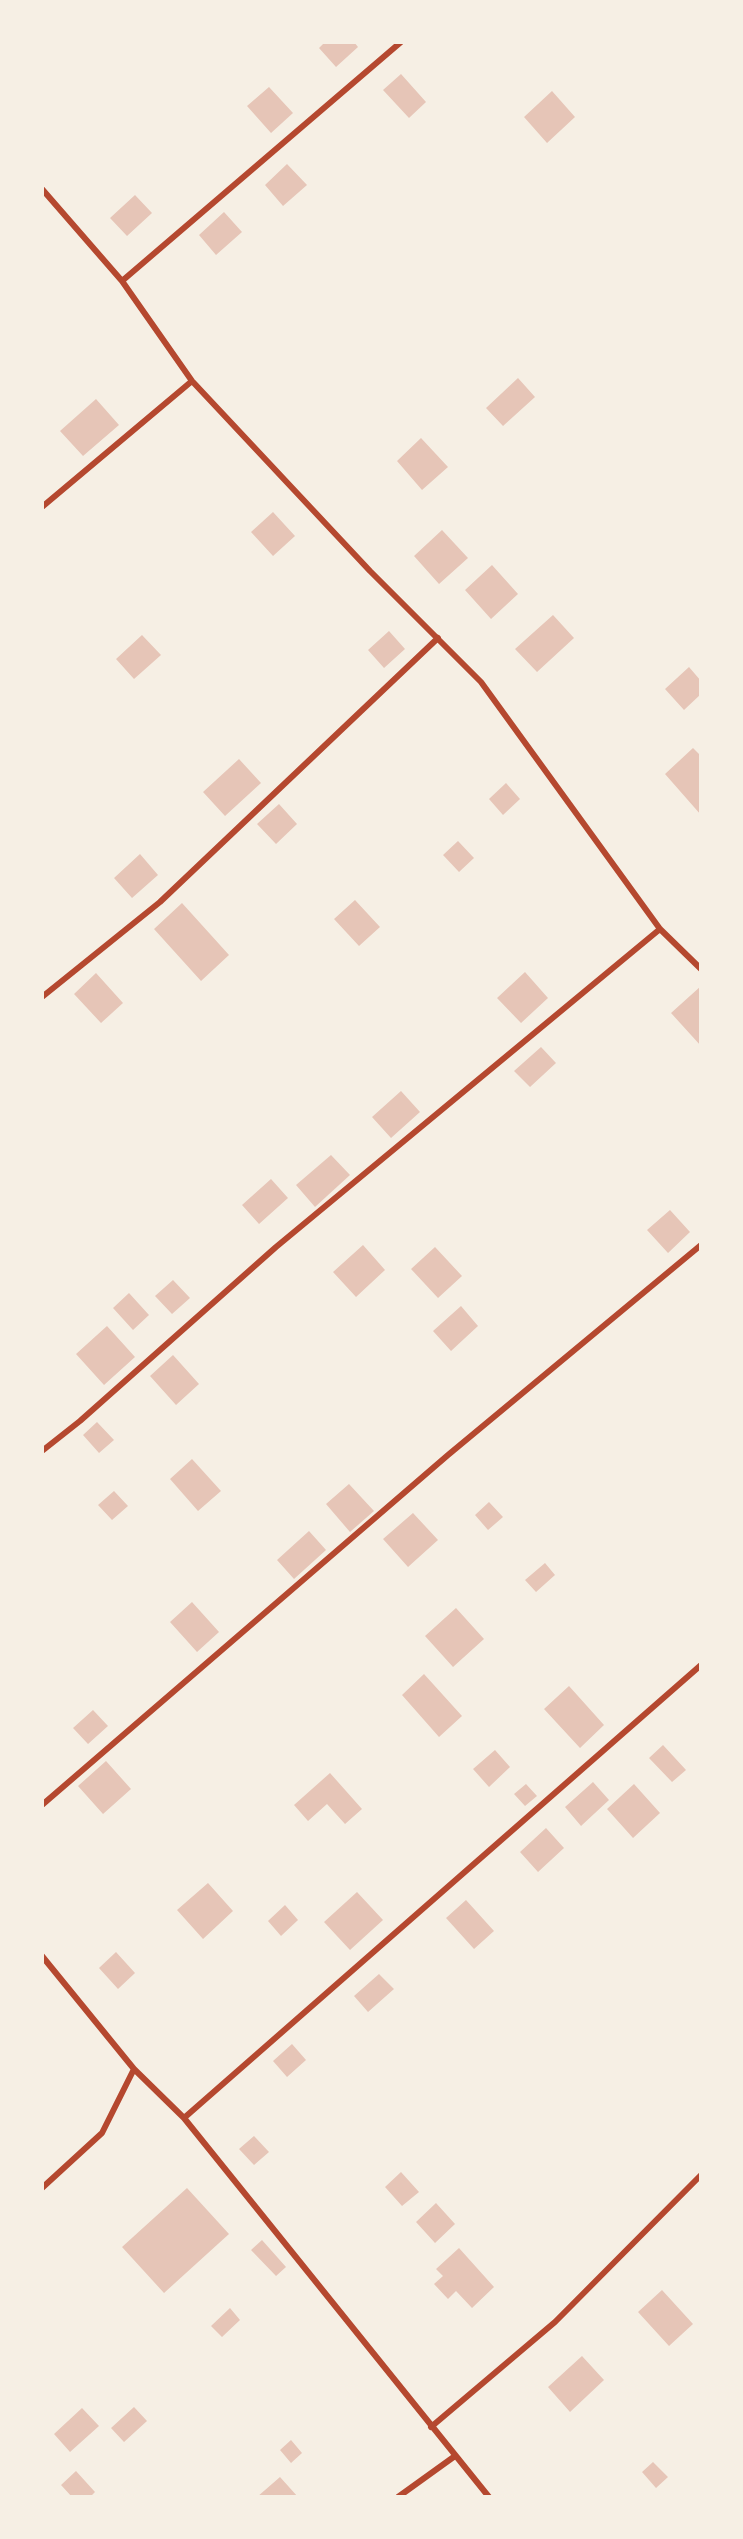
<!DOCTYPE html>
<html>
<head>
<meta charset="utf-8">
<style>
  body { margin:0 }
  #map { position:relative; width:743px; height:2539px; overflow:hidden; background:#f6efe4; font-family:Manrope,sans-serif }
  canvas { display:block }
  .frame { position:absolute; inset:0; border:44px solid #f6efe4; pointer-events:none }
</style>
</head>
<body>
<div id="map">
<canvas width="743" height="2539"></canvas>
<div class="frame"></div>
</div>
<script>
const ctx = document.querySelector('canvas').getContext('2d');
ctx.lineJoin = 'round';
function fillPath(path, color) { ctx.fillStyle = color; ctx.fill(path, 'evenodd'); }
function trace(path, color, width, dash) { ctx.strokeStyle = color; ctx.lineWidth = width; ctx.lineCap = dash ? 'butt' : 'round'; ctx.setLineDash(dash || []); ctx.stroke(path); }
fillPath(new Path2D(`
  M325,42H354L358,47L336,67L319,48Z
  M401,74L426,102L409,118L383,90Z
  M269,87L293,113L271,133L247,106Z
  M552,91L575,117L547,143L524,117Z
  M287,164L307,185L283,206L265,185Z
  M135,195L152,213L127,236L110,218Z
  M224,212L242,232L216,255L199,235Z
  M518,378L535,397L503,426L486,408Z
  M96,399L119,425L83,456L60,431Z
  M421,438L448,467L422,490L397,461Z
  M273,512L295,536L273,556L251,532Z
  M442,530L468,558L439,584L414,556Z
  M492,565L518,594L491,619L465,590Z
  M553,615L574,638L537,672L515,649Z
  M389,631L405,649L384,668L368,650Z
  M142,635L161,655L134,679L116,659Z
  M689,667L701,681V694L684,710L665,689Z
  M693,748L701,756V815L665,774Z
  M239,759L261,783L225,816L203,792Z
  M506,783L520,799L503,815L489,799Z
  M279,804L297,824L276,844L257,824Z
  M458,841L474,858L459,872L443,855Z
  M140,854L158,875L132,898L114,878Z
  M355,900L380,927L359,946L334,919Z
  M182,903L229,955L201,981L154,929Z
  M525,972L548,998L521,1023L497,998Z
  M96,973L123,1003L101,1023L74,994Z
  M701,986V1046L671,1013Z
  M541,1047L556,1063L530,1087L514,1071Z
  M401,1091L420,1112L391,1138L372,1117Z
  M331,1155L350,1175L315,1207L296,1185Z
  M271,1179L288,1198L259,1224L242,1205Z
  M670,1210L690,1232L668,1253L647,1230Z
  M363,1245L385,1270L356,1297L333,1272Z
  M435,1247L462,1276L438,1298L411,1269Z
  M173,1280L190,1298L172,1314L155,1296Z
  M129,1293L149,1315L133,1330L113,1308Z
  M461,1306L478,1326L451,1351L433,1331Z
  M107,1326L135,1357L104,1385L76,1354Z
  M173,1355L199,1384L176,1405L150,1376Z
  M97,1422L114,1440L99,1453L83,1435Z
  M192,1459L221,1491L198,1511L170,1479Z
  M349,1484L374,1511L350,1532L326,1504Z
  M114,1491L128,1506L112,1520L98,1505Z
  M489,1502L503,1517L488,1530L475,1515Z
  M413,1513L438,1540L408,1567L383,1539Z
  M309,1531L326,1550L294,1579L277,1560Z
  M545,1563L555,1575L536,1592L525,1580Z
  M192,1602L219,1632L197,1652L170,1622Z
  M456,1608L484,1639L453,1667L425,1636Z
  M424,1674L462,1716L439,1737L402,1695Z
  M569,1686L604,1725L580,1748L544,1709Z
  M93,1710L108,1726L88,1744L73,1728Z
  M663,1745L686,1770L672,1782L649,1758Z
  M495,1750L510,1767L489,1787L473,1769Z
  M106,1761L131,1789L103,1814L78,1786Z
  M330,1773L362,1809L345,1824L327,1804L308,1821L294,1805Z
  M593,1782L609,1800L581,1826L565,1807Z
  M526,1784L537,1796L525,1806L514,1794Z
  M634,1784L660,1813L633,1838L607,1809Z
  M546,1828L564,1848L538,1872L520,1852Z
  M208,1883L233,1911L203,1939L177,1910Z
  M357,1892L383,1920L350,1950L324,1922Z
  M466,1900L494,1931L474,1949L446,1918Z
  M285,1905L298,1920L281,1936L268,1921Z
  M116,1952L135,1973L118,1989L99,1968Z
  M379,1974L394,1989L368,2012L354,1996Z
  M292,2044L306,2060L287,2077L273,2061Z
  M254,2136L269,2152L254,2165L239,2149Z
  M401,2172L419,2192L402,2206L385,2187Z
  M187,2188L229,2234L164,2293L122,2247Z
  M436,2203L455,2224L435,2243L416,2222Z
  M262,2240L286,2267L276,2276L251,2250Z
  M459,2248L494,2287L472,2308L456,2291L448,2299L434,2284L443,2276L436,2269Z
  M662,2290L693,2324L669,2346L638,2312Z
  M230,2308L240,2320L222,2337L211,2326Z
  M582,2356L604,2380L570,2412L548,2387Z
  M134,2407L147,2421L124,2442L111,2428Z
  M82,2408L99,2426L70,2452L54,2434Z
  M291,2440L302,2453L291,2463L280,2450Z
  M653,2462L668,2477L656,2488L642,2472Z
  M76,2471L95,2492L90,2497H72L61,2485Z
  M280,2477L298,2497H257Z`), '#e6c5b7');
trace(new Path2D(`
  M42,189L122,281L192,381L370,571L481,682L660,929L701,969
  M122,281L401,42
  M42,507L192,381
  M42,997L160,902L438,638
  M42,1451L80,1421L276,1247L660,929
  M42,1805L448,1455L701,1245
  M42,1956L134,2069L184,2118L489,2497
  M184,2118L701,1665
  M42,2188L102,2133L134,2069
  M431,2427L555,2322L701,2175
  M398,2497L455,2456`), '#b5482f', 6);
</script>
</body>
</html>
